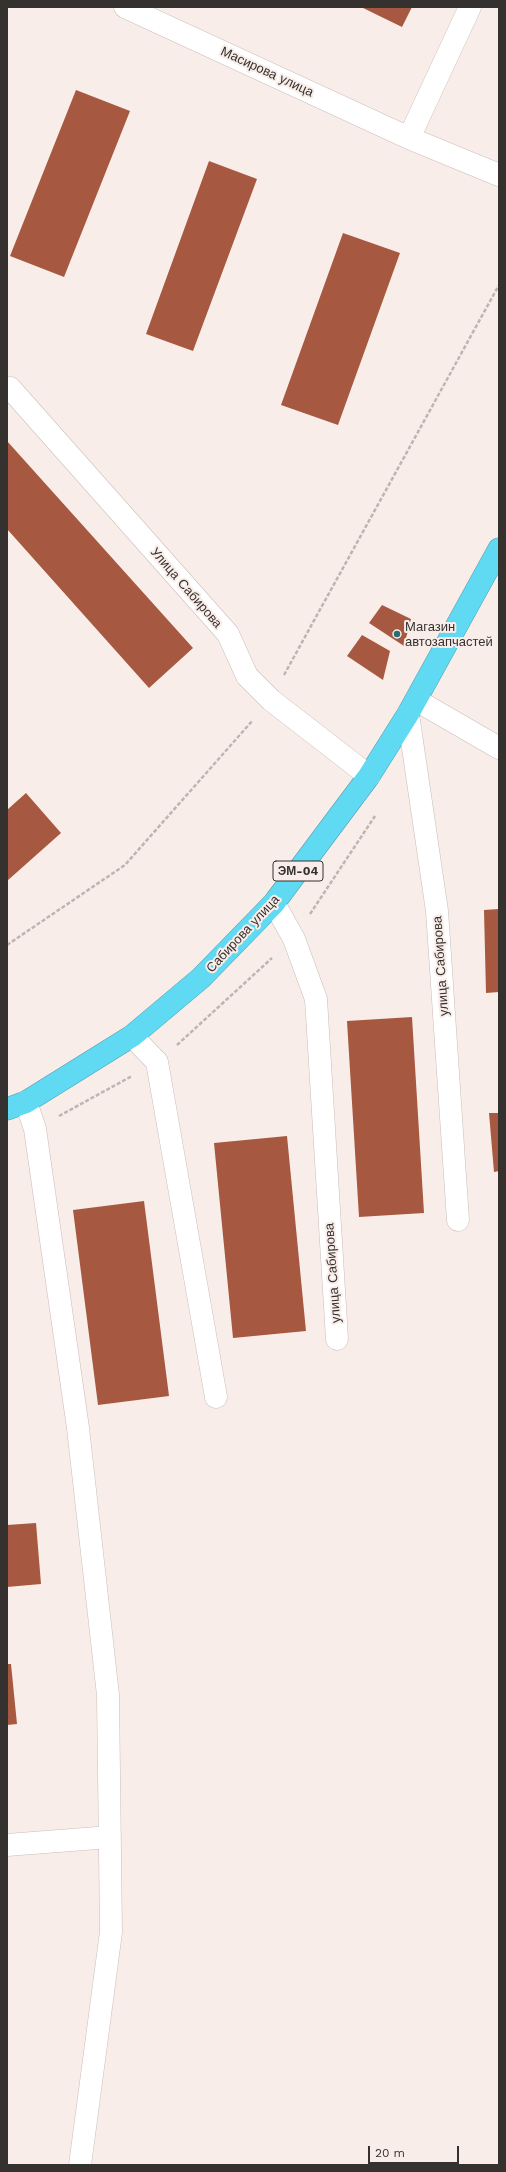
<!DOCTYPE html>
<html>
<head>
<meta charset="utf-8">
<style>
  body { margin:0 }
  #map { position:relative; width:506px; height:2172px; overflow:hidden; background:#f9ede9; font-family:"Work Sans",sans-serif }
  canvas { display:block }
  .frame { position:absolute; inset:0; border:8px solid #35312f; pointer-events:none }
  .scale { position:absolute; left:368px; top:2146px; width:91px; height:18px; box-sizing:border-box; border:2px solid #35312f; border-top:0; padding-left:5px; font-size:12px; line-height:14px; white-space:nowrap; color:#35312f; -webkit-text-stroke:3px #f9ede9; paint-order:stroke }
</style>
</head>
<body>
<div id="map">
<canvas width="506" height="2172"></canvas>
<div class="frame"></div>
<div class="scale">20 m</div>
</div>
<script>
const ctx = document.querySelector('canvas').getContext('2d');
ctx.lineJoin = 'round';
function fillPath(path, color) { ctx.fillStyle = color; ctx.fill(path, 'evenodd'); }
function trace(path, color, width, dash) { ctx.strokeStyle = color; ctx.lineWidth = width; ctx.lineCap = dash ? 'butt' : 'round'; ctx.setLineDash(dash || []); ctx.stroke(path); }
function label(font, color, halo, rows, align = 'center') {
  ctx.font = font + ' "Work Sans",sans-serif'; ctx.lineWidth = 4; ctx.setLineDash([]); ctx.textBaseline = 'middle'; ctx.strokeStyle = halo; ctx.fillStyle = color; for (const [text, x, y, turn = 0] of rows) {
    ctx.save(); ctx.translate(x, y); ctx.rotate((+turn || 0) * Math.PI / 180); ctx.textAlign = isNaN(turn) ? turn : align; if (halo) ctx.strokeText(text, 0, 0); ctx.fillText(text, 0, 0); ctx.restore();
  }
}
fillPath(new Path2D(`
  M361,7H412L402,27Z
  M76,90L130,111L64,277L10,256Z
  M209,161L257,179L193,351L146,334Z
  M343,233L400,253L338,425L281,405Z
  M7,441L193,648L149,688L7,529Z
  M382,605L411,619L404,646L369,623Z
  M362,635L390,651L383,680L347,656Z
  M26,793L61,833L7,881V810Z
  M499,909V992L486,993L484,910Z
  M412,1017L424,1213L359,1217L347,1021Z
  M489,1113H499V1171L494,1172Z
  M287,1136L306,1331L233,1338L214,1143Z
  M144,1201L169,1396L98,1405L73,1210Z
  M36,1523L41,1584L7,1587V1525Z
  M7,1664H11L17,1724L7,1725Z`), '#a65940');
const minor = new Path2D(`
  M125,7L409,138L499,175
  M409,138L470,7
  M10,388L228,634L247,676L271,700L369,776
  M416,700L499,748
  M408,714L437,911L458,1220
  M274,903L294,939L316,999L337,1339
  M132,1036L157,1062L216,1397
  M26,1102L35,1129L78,1428L108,1695L111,1932L80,2165
  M7,1845L110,1837`);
const highway = new Path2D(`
  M7,1109L26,1102L132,1036L201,978L274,903L369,776L408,714L499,549`);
trace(minor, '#c9bdba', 23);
trace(highway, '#519fae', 23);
trace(new Path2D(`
  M284,675L499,285
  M310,914L375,816
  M7,945L125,865L253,720
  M177,1045L272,958
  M59,1116L132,1076`), '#beb4b1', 2.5, [4, 2]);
trace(minor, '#fff', 22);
trace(highway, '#60daf3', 22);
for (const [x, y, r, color] of [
  [397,634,4,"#276e7c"]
]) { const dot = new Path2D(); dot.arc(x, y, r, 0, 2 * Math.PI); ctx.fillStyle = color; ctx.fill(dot); trace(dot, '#f9ede9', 1.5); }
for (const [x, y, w] of [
  [298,871,50]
]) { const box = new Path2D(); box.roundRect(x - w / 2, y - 10, w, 20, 3); ctx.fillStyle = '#f9ede9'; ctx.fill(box); trace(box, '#35312f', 1); }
label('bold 12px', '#35312f', null, [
  ["ЭМ-04",298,871]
]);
label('13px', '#35312f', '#f9ede9', [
  ["Масирова улица",267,72,25],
  ["Улица Сабирова",186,588,49],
  ["Сабирова улица",243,934,-47],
  ["улица Сабирова",441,966,-94],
  ["улица Сабирова",333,1273,-94]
]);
label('13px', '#35312f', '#f9ede9', [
  ["Магазин",405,627],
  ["автозапчастей",405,642]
], 'left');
</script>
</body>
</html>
